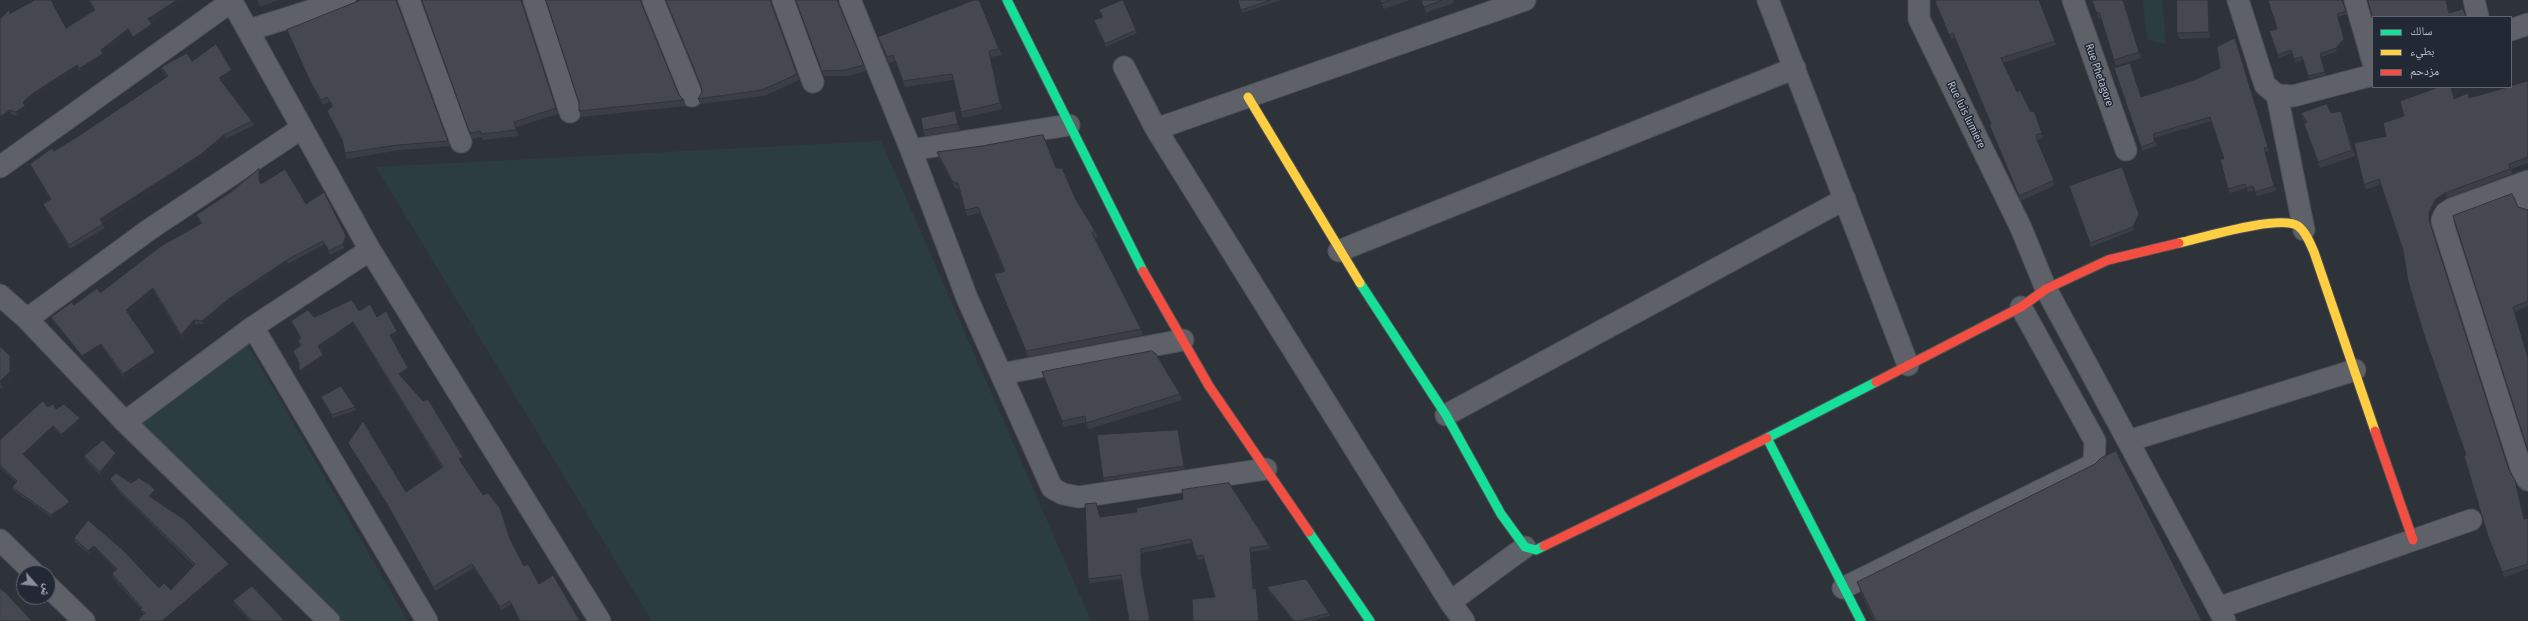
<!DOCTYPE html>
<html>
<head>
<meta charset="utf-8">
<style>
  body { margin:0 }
  #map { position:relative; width:2528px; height:621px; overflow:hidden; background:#2e333a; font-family:"Fira Sans Condensed","Noto Naskh Arabic",sans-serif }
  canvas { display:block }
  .legend { position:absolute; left:2372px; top:16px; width:140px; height:72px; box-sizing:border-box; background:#222935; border:1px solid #5f6571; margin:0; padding:5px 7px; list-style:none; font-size:12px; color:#babfca }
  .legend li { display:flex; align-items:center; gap:8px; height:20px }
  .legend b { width:20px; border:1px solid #5f6571 }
  .north { position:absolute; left:16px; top:565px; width:40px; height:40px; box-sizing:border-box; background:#222935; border:1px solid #5f6571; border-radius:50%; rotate:117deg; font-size:11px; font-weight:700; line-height:16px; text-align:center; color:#babfca }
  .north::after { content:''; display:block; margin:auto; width:14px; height:18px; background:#898e98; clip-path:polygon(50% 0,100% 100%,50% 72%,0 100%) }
</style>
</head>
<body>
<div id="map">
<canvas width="2528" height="621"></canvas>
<ul class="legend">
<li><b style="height:5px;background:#16e098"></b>سالك</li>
<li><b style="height:5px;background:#ffcf43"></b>بطيء</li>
<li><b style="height:5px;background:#f24e42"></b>مزدحم</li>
</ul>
<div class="north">ش</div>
</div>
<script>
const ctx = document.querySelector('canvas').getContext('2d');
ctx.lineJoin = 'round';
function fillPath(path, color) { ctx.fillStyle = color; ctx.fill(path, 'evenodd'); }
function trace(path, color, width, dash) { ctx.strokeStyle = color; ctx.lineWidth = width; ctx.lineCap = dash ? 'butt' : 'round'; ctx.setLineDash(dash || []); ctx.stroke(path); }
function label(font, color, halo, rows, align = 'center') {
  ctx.font = font + ' "Fira Sans Condensed",sans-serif'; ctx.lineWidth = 3; ctx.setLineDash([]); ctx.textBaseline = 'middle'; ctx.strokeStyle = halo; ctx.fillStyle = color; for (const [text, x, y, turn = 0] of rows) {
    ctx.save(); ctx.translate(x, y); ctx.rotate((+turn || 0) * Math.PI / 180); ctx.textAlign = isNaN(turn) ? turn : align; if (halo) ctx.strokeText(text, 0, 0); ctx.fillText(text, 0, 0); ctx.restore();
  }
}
fillPath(new Path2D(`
  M2143,0H2162L2166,44L2147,40Z
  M881,141L1091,621H652L376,167Z
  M245,340L408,621H339L140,423Z`), '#2c3d40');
const street = new Path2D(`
  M231,0L370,250L600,621
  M409,0L461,142
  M534,0L570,112
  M653,0L692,96
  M783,0L813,82
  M850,0L911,150L967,298L1052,488L1063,494L1079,497L1266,469
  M1768,0L1908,365
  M1919,0V19L2021,228L2046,289L2225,621
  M2073,0L2126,150
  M2238,0L2265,85L2277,95L2293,96L2373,75
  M2355,0L2373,62
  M2474,0L2478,17
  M249,30L345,0
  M2511,30L2528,24
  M1124,67L1156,129L1450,602L1464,621
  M2277,95L2304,230
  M1156,129L1525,0
  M911,150L1069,125
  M0,167L232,1
  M2528,181L2451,209L2444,214L2442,221L2522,471L2528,480
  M2522,183L2528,204
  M1339,251L1795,68
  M0,295L27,319L125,422L329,621
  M27,319L150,229L302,128
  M253,327L427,621
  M1001,374L1183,340
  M1446,415L1845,199
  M125,422L253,327L370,250
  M2128,441L2355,370
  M0,540L34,573
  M48,586L84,621
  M1843,588L2094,464L2095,441L2021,307
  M1450,602L1525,547
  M2218,608L2471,520`);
const fast = new Path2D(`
  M1007,0L1143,271
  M1360,283L1446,415L1501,514L1525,547L1536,550L1544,546
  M1309,532L1370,621
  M1861,621L1767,438L1876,382`);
const slow = new Path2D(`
  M1248,97L1360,283
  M2179,243C2202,238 2280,214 2298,226C2306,232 2310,243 2314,252L2375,431`);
const jam = new Path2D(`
  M1143,271L1209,386L1309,532
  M1876,382L2021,307L2046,289L2108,260L2179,243
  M2375,431L2413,540
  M1544,546L1767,438`);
trace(street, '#4c4f55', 23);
trace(fast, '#4c4f55', 11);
trace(slow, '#4c4f55', 11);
trace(jam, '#4c4f55', 11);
trace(street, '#5e6168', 21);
trace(fast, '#16e098', 9);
trace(slow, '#ffcf43', 9);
trace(jam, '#f24e42', 9);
fillPath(new Path2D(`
  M88,0H184L150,22L153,27L135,40L130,33L103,53L105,58L81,72L79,69L33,98L25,105L27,110L17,116L11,114L0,122V19L10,13L66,28L94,10Z
  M257,0H278L260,7Z
  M422,0H522L523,4L558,114L516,127L518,136L483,140L482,137L472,139Z
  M546,0H642V4L679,95L684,100L686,106L581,117L579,111V103Z
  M666,0H771L772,4L799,80L764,96L700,104L698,99L702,92L701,87Z
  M796,0L839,4L866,71L848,76H824Z
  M1238,0H1281L1242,13Z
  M1380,0H1410L1384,9Z
  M1421,0H1453L1454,3L1426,13Z
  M2039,0L2056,45L2003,63L2017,92L2031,112L2034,111L2043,138L2038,140L2039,144L2055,185L2021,201L1991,129V124L1955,38L1951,39L1935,1Z
  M2092,0H2123L2141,58L2116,66L2101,18L2099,19Z
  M2177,0H2210L2211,38L2180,39L2177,33Z
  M2343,3L2347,14L2338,17L2345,42L2337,51L2321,57L2326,75L2309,79L2303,60L2295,62L2292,53L2279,58L2269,31Z
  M398,4L450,146L400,150L347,159L345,153L342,141L329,116L327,111L332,107L329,102L323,105L312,86L287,30Z
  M1099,10L1136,30L1137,33L1106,47L1095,24L1102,17Z
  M878,37L999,49L1002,55L991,57L1002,109L963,118L961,112L953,80L905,87L895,61L889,63Z
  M2236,42L2269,151L2265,152L2276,191L2257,196L2254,190L2248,192L2247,188L2230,193L2228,189L2224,159L2211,121L2154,138L2157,146L2142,151L2114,68L2141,97L2194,80L2220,68Z
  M192,61L234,74L221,82L252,121L254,125L226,139L201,159L102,223L105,228L70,249L45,208L43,204L50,199L32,168L30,164L54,151L77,137L167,77L162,71L161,67Z
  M2528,81V163L2511,169L2512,174L2447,198L2437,205L2430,218L2431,225L2509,471L2517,485L2525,519L2528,518V569L2504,577L2488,536L2466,455L2403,250L2381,184L2366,190L2364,185L2386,136L2404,116L2439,87H2451L2454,99L2469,98Z
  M955,111L957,117L960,130L925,136L923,130Z
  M2301,113H2331L2343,117L2355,156L2320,168L2304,124L2306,123L2303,119Z
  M937,152L1056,168L1095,231L1098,237L1095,238L1141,329L1143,335L1028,357L997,280L1004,271L980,213L967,216L965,210L960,189L955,188L939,158Z
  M2122,167L2140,217L2134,230L2091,247L2069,186Z
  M259,169L260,173V182L261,184L306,204L346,236L347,239L344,248L330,255L325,244L288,264L231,302L204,324H195L182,339L154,292L128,313L157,356L124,378L102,347L84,359L53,321L51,317L74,305L100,293L201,224L198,219L196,215L231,192Z
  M2518,207L2528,210V306L2515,312L2528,356V451L2453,216Z
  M359,311L377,317L397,331L398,335L392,339L409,372L402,377L464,461L461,462L510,540L524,566L539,584L580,621H519L512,604L501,610L474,568L435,591L389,507L350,446L348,443L406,492L442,468L354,325L320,350L325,359L301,375L299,364L293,351L300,346L298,341L300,338L293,324L291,321Z
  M0,344L1,347L10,356L13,364V381L3,389L0,388Z
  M1042,372L1180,394L1182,400L1089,429L1086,422L1064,427Z
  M321,397L355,407L356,410L333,418L322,400Z
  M48,407L56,409L81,421L63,437L55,429L25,456L71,505L52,518L13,490L12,487L16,482L0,467V440Z
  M1178,430L1180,433L1185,469L1104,481L1103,478Z
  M84,456H117L101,476L85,459Z
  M110,479L131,483L155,490L157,493L152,498L230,567L144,615L142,613L140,610L141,609L113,578L112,574L116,570L96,549L90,555L75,542L74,538L123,550L159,588L171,590L194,566L121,494L112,483Z
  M1100,517L1269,545L1270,549L1251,552L1254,589L1256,588L1258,592L1215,597L1204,559L1198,560L1192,543L1142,553L1143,576L1151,621H1129L1122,579L1090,583L1088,579Z
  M1857,582L2202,621H1874L1861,593Z
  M1267,587L1329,613L1330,616L1311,621H1293L1268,590Z
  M233,601L285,621H250L235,605Z`), '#3b3f44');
fillPath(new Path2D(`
  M177,0H184L149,22L148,19Z
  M2208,0H2210L2211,38L2209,32Z
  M2338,17L2345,42L2337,51L2336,48Z
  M152,24L153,27L135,40L133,37Z
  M128,29L130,33L102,54L101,50Z
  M989,51L991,57L1002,109L1000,103Z
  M103,54L105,58L81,72L80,68Z
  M77,65L79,69L33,98L25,106L23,102L32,94Z
  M232,70L234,74L220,82L219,78Z
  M25,106L27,110L17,116L16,112Z
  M10,110L11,114L0,122V117Z
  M955,111L957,117L960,130L958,124Z
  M224,135L226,139L201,159L101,223L100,219Z
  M259,169L260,173V184L259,180Z
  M2445,193L2447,198L2437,205L2430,218L2431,225L2429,220V213L2435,200Z
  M2139,214L2140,217L2134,230L2133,227Z
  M346,236L347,239L344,248L343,244Z
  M287,260L288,264L231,302L204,324L202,321L230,298Z
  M153,288L154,292L127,313L126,310Z
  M194,320L195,324L182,339L181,335Z
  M353,322L354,325L320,350L318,346Z
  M397,331L398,335L391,339L390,335Z
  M101,344L102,347L84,359L82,356Z
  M155,352L157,356L124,378L123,374Z
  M323,355L325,359L301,375L299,371Z
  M10,356L13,364V381L3,389L0,381Z
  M408,368L409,372L400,378L399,374Z
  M80,418L81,421L63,437L62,434Z
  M53,426L55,429L24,457L23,454Z
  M1178,430L1180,433L1185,469L1184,466Z
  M116,453L117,456L101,476L100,472Z
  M463,457L464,461L461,463L459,459Z
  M2515,480L2517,485L2526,524L2524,519Z
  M155,490L157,493L151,500L149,496Z
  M70,502L71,505L52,518L51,515Z
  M94,546L96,549L90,555L88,551Z
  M1250,548L1251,552L1254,593L1253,589Z
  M1141,549L1142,553L1143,576L1151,621H1150L1141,573Z
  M229,564L230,567L168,621H162Z
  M1256,588L1258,592L1260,621H1259Z`), '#303337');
const building = new Path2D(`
  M35,0H51L66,28L95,10L89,0H177L148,19L152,24L133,37L128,29L101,50L103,54L80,68L77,65L32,94L23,102L25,106L16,112L10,110L0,117V19L9,10L10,13Z
  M361,0H396L448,141L398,145L345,153L342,139L327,111L333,106L327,97L321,100L310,81L287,30Z
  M422,0H521L556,108L514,122L516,130L481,134L480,131L470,133Z
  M546,0H640L679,95L684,100L579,111V103Z
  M666,0H770L797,74L762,90L698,99L702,92L701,86Z
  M796,0H837L864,65L846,70L822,71Z
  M974,0H979L999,49L989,51L1000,103L961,112L952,74L903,81L893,55L887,57L878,37Z
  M1122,0H1123L1136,30L1105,44L1094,20L1103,17L1099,10Z
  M1238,0H1271L1241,10Z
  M1380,0H1391L1382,3Z
  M1421,0H1443L1424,7Z
  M1937,0H2039L2055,41L2001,58L2017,92L2020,90L2031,112L2034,111L2042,133L2036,135L2037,140L2054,180L2019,196L1989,124H1991L1953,33L1949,35L1935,1Z
  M2092,0H2123L2139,52L2114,60L2099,12L2097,13Z
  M2177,0H2208L2209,32L2177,33Z
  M2268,0H2342L2346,11L2337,14L2344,39L2336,48L2320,54L2325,72L2308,76L2302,57L2294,59L2291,50L2278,55L2269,31L2277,29Z
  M2368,0H2446L2449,13L2463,9L2466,17H2373V19Z
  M2235,38L2268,147L2264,148L2274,186L2255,192L2253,186L2246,188L2245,184L2228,189L2220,159H2224L2210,117L2153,134L2155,142L2141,147L2114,68L2130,63L2141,97L2194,80L2220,68L2217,47Z
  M216,44L232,70L219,78L252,121L224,135L200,155L100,219L103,224L69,245L43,204L51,199L30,164L52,148L54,151L77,137L168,76L161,67L187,53L192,61Z
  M2528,81V157L2509,164L2510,169L2445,193L2435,200L2429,213V220L2509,470L2515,480L2524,519L2528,518V564L2502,572L2488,536L2464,456L2466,455L2423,332L2408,281L2403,250L2379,179L2364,185L2354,143L2386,136L2383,123L2404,116L2400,101L2439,87H2451L2454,99L2468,93L2469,98L2508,87H2511V86Z
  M2327,104L2331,113L2341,111L2352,150L2318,162L2304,124L2307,122L2301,113Z
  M955,111L958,124L923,130L921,118Z
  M1043,135L1056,168H1062L1076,200L1095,231L1092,233L1141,329L1026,351L994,274L1005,271L978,207L965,210L958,183L953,182L937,152L982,146Z
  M2122,167L2139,214L2133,227L2090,243L2069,186Z
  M259,169V180L261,184L285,169L306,204L324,192L346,236L343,244L329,251L323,241L287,260L230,298L202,321L194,320L181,335L153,288L126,310L155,352L123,374L101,344L82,356L51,317L72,302L74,305L97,288L100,293L161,246L202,223L196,215L231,192Z
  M2512,194L2518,207L2528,210V301L2513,307L2528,358V451L2453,216Z
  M352,300L359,311L370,304L377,317L386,311L397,331L390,335L408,368L399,374L423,401L428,399L463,457L459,459L483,495L488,493L500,508L510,539L524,566L528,564L539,584L553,575L580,621H520L510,601L500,607L472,564L433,587L387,504L348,443L363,421L406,492L443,467L353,322L318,346L323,355L299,371V363L293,351L301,345L298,341L301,338L291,321L308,310L314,317Z
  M0,346L10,356V372L0,381Z
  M1152,351L1156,354L1180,394L1086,423L1085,416L1062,421L1042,372Z
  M341,386L355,407L332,415L321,397Z
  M43,401L48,407L53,404L56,409L64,404L80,418L62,434L53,426L23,454L70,502L51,515L12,487L17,481L0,465V440Z
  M1178,430L1184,466L1103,478L1097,435Z
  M103,440L116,453L100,472L84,456Z
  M2116,451L2202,621H1876L1857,582L2095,464L2101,458Z
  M116,473L131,483L139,478L149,484L155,490L149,496L185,520L229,564L162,621H137L145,613L140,610L142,608L112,574L117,569L94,546L88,551L74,538L88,520L123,550L159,588L164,583L171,590L195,564L120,491L110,479Z
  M1229,483L1269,545L1250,548L1253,589L1256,588L1259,621H1193L1192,599L1215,597L1203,555L1196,556L1191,539L1141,549V573L1150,621H1129L1121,575L1088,579L1085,504L1096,503L1100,517L1137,512L1136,508L1183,499L1182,490Z
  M1306,579L1329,613L1299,621H1294L1267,587Z
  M252,586L285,621H252L233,601Z
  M0,588L5,592L32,621H0Z`);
fillPath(building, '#45494f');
trace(building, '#303337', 1);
label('11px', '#babfca', '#222935', [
  ["Rue Phetagore",2099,75,71],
  ["Rue luis lumiere",1966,115,64]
]);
</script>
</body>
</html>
